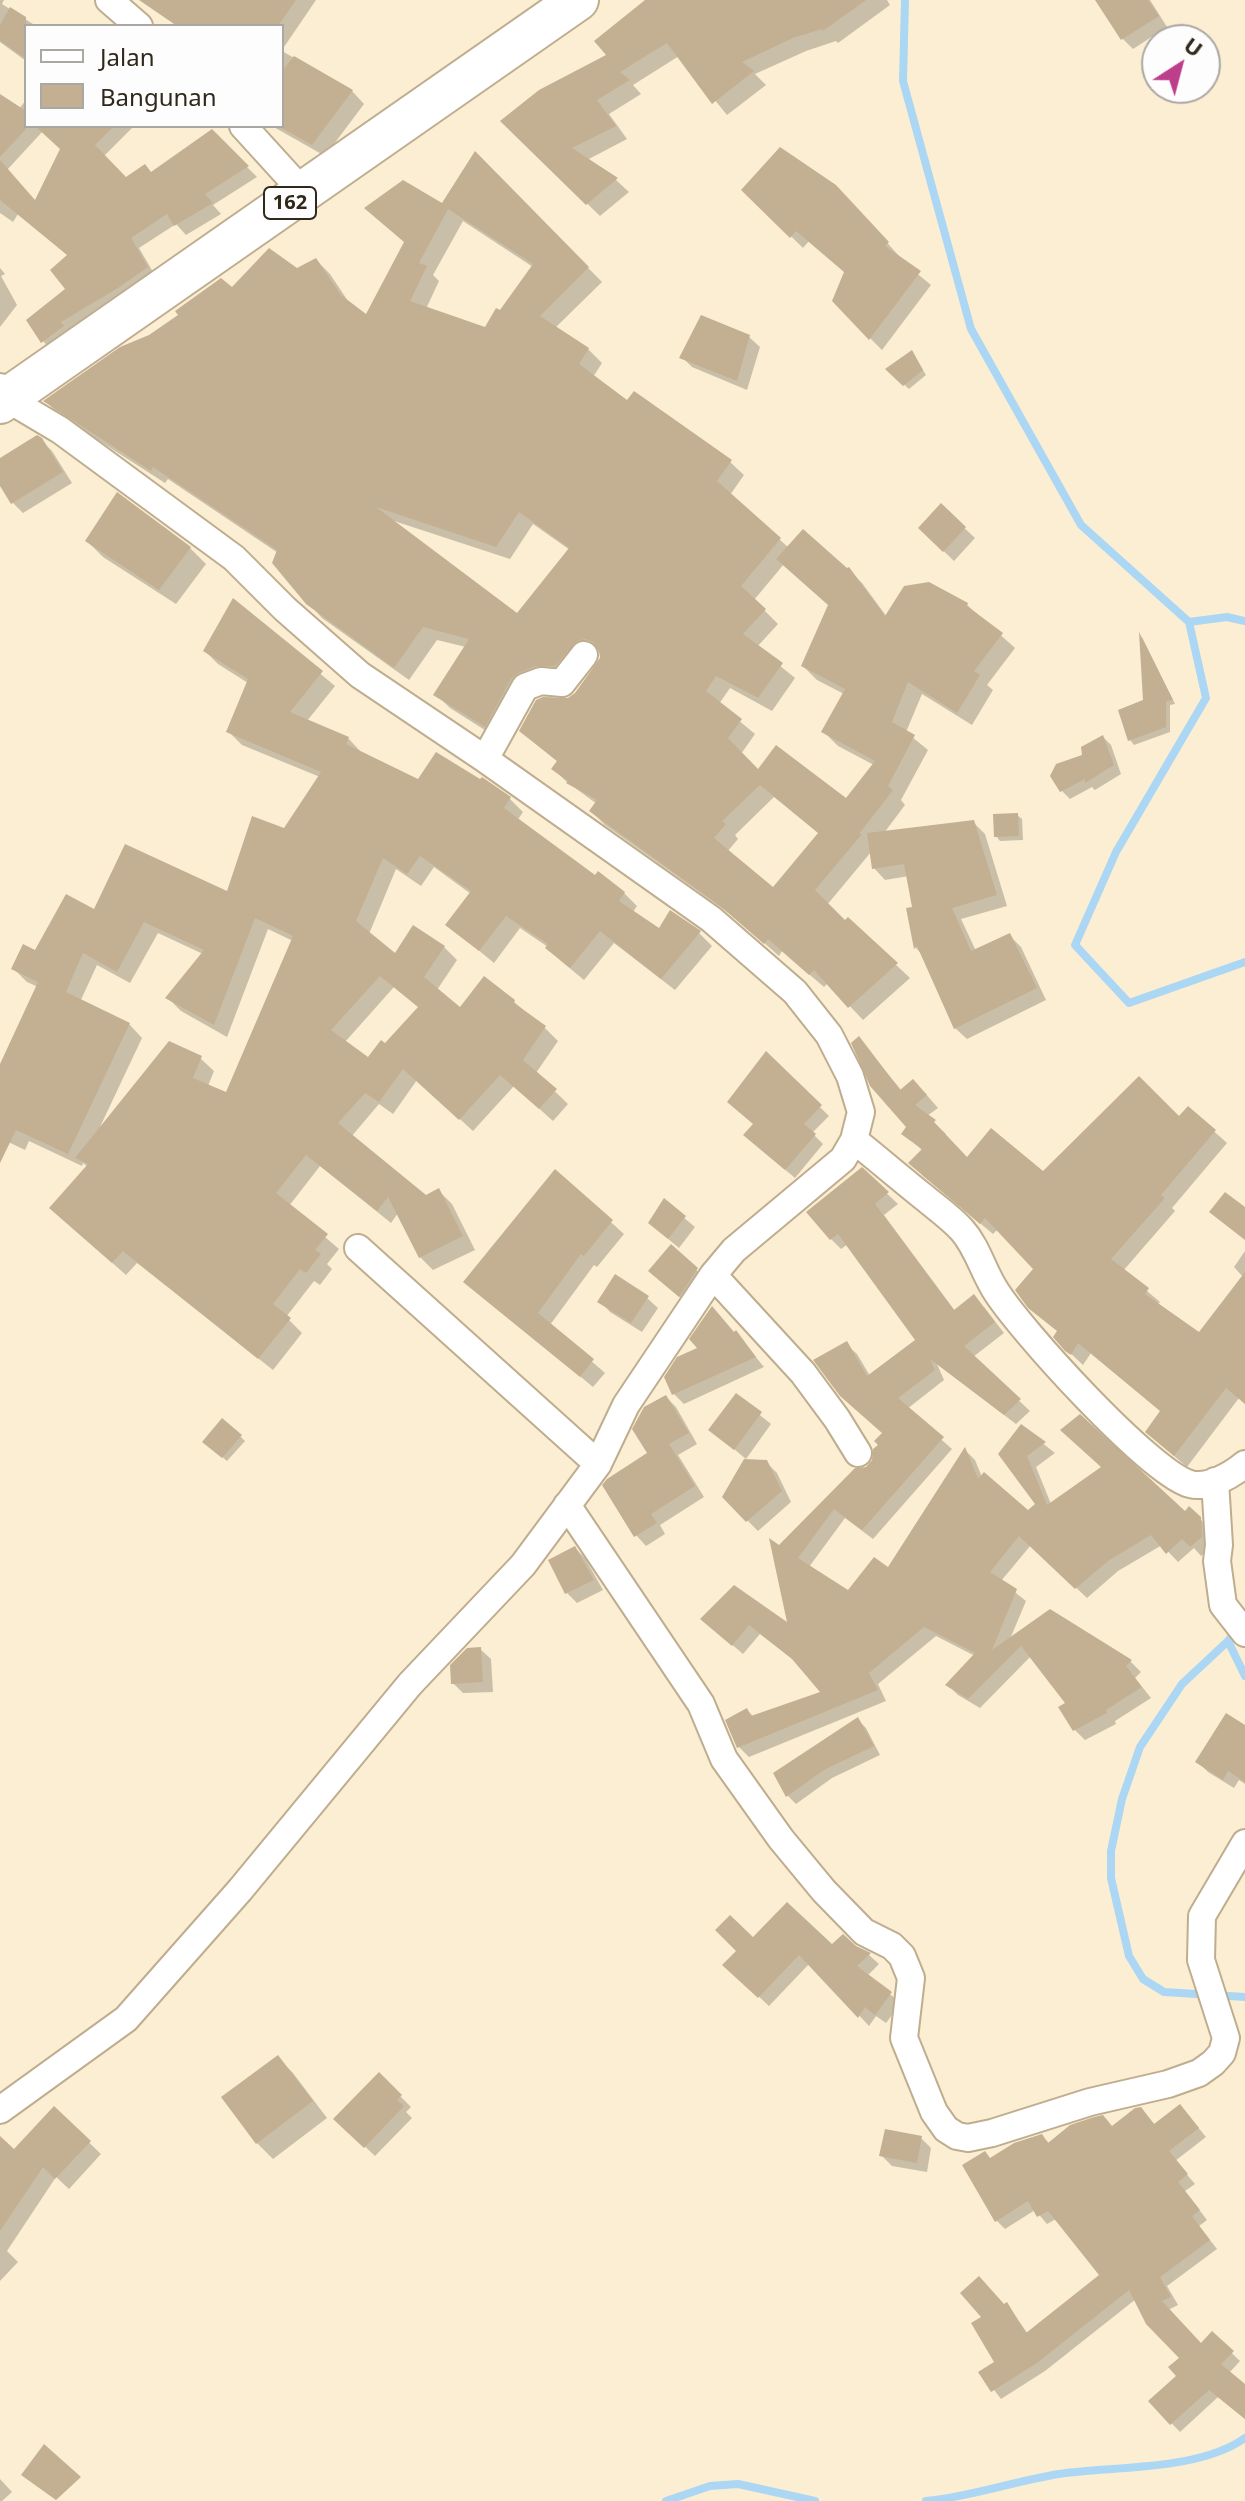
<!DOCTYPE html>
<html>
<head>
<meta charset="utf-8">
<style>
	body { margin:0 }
	#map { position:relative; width:1245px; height:2501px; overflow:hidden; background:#fceed3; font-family:"Noto Sans",sans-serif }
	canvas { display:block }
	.legend { position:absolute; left:24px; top:24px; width:260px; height:104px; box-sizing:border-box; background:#fdfdfd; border:2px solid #aba8a3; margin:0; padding:10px 14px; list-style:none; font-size:24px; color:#2f281b }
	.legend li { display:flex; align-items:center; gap:16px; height:40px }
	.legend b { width:40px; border:2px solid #aba8a3 }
	.north { position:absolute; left:1141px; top:24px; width:80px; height:80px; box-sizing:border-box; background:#fdfdfd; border:2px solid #aba8a3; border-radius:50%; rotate:36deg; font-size:22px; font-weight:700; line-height:32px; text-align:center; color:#2f281b }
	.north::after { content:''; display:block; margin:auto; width:28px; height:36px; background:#bd3e8a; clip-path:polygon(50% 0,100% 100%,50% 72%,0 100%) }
</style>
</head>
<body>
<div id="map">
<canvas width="1245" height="2501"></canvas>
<ul class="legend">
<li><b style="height:10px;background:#fff"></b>Jalan</li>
<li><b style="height:22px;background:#c3af91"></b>Bangunan</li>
</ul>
<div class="north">U</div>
</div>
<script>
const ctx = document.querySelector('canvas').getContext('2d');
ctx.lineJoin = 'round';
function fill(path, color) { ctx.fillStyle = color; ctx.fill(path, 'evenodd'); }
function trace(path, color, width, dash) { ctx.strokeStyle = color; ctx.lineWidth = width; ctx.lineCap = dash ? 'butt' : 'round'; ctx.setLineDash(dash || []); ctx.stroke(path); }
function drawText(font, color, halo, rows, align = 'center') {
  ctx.font = font + ' "Noto Sans",sans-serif'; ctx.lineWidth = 8; ctx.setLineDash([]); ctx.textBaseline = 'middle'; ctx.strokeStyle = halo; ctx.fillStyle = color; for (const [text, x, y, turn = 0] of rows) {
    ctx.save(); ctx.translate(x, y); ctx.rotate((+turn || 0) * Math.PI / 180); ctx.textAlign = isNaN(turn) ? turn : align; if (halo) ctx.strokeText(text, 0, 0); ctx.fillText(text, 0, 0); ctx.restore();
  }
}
const shadow = new Path2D(`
	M0,0H4L2,4L36,26H26V61L0,42Z
	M185,0H316L282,50V26H198Z
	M647,0H887L890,5L838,43L836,41L806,51L755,74L766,85L727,115L679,56L633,85L641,94L609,114L627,139L587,160L616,180L629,192L600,216L503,122L609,56Z
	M1097,0H1150L1167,27L1133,49L1122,38Z
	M282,51L352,91L364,104L325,156L272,126H282Z
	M0,97L19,109L26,100V126H134L104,156L126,179L152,174L212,132L257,177L213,205L221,214L186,235L176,224L139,248L156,277L52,351L43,341L68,290L69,256L18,214L13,222L0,213ZM43,131L62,149L36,202L7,170Z
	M476,154L602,282L555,328L588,349L602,363L593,377L627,403L730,462L744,475L730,495L789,548L848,569L862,583L887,617L967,605L1015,648L987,685L993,690L972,725L922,694L906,732L928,750L901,800L905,805L884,833L974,823L985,834L1007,906L961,919L976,951L1010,936L1021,947L1046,1000L967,1039L955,1028L924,957L916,948L908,910L914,909L909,876L885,880L874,868L871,852L827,905L846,923L848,920L910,978L863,1020L828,983L824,987L782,951L779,956L737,919L605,825L591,811L597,804L567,782L553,769L558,762L521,731L576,694L602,659L601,652L591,654L532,686L499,739L450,708L436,694L466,647L437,640L409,680L322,618L308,603L278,553L168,479L165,483L59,415L46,401L232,289L297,271L316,260L330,274L350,304L366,317ZM463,221L533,267L486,330L426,309L439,281L433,275ZM391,520L510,559L533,524L570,550L517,616ZM784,564L830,606L803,666L817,680L844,694L824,732L838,746L874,765L847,801L758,772L741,754L755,734L719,704L730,688L772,711L795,678L757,647L778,624L754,600ZM774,797L820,834L774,890L727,852L738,839L735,835Z
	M744,190L848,199L899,256L897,257L931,285L882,350L870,338L846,273L809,241L803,248Z
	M0,268L5,274L1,276L17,305L0,327Z
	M749,337L760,347L747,390L692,367L682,357Z
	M912,352L926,375L909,389L888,370Z
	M40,439L52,451L72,483L23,513L13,503L0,482V460Z
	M941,506L975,538L954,561L920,528Z
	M87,541L190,548L206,564L176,604L103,557Z
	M233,601L335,686L307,721L348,738L361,752L419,782L510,799L523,812L517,821L595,878L624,893L637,906L633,912L659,931L699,933L712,946L675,990L614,943L584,980L561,961L548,947L520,928L494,963L448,925L471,894L434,867L421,886L396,869L369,934L395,956L444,947L457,960L437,990L460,1010L514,1002L545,1028L558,1041L536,1073L568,1104L553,1121L514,1086L473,1131L417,1080L393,1114L379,1104L351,1137L425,1197L439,1191L452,1204L475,1250L433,1270L420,1257L398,1213L391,1223L320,1166L289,1206L339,1249L327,1264L332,1269L320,1285L314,1281L286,1317L302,1333L273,1370L137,1263L126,1275L65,1221L88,1167L83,1163L82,1166L29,1141L25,1150L0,1138V1068L38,987L27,982L14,969L95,912L228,894L285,830L320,777L242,745L228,731L248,683L218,664L205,651ZM268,929L293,941L227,1094L208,1086L214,1071L200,1058L100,1127L142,1038L129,1024L80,1002L97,965L130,983L158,933L203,954L168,998L181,1011L227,1037ZM394,987L420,1008L385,1046L368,1059L345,1042Z
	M1142,637L1175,704L1170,705V732L1134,745L1130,740L1145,702Z
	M1103,737L1111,745L1121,774L1095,790L1092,787L1070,799L1062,791L1084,756Z
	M1017,815L1022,819L1023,840L1000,841L996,836Z
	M859,1039L902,1091L925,1093L938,1108L927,1116L946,1134L945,1136L967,1160L1043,1174L1179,1119L1188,1108L1227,1143L1172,1208L1175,1211L1123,1271L1160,1302L1157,1305L1199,1334L1243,1277L1234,1267L1245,1251V1404L1239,1398L1187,1467L1159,1443L1162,1412L1091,1353L1083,1365L1067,1350L1035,1269L998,1229L993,1234L922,1175L923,1151L904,1134L909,1127Z
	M766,1054L829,1116L812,1133L823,1144L795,1178L755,1144V1124Z
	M862,1170L898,1204L884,1215L955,1311L984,1307L1004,1333L973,1357L1030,1411L1016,1424L937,1364L944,1380L907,1409L952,1449L873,1539L845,1518L809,1567L848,1593L889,1570L965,1450L975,1460L982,1477L1028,1513L1038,1504L1000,1454L1021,1426L1055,1453L1036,1467L1051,1504L1186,1514L1200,1519L1211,1530L1212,1547L1201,1556L1194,1548L1178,1562L1162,1545L1118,1571L1087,1598L1031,1545L1001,1581L1026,1601L1010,1639L1050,1612L1131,1662L1141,1672L1135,1678L1151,1698L1115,1721L1116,1724L1085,1740L1075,1730L1067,1703L1031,1656L980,1708L958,1695L948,1685L975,1656L936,1636L878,1684L886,1701L749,1757L738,1746L747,1710L754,1717L823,1693L799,1664L760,1634L743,1654L702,1619L790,1627L779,1547L874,1461L884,1434L846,1344L857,1354L870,1376L918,1341L848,1244L841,1249L831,1239Z
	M555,1172L624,1234L597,1267L594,1265L550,1325L605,1373L593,1387L466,1282Z
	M664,1201L695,1227L679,1248L661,1233Z
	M671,1247L707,1280L690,1306L661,1281Z
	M647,1298L658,1308L642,1332L610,1312L600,1301Z
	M736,1333L764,1367L684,1404L674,1394L666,1378Z
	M736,1396L771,1424L746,1459L711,1430Z
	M666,1397L676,1407L697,1444L678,1455L704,1497L660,1525L665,1534L646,1546L636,1535L649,1454Z
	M240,1436L245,1441L227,1461L209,1446Z
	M766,1462L777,1473L791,1502L758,1531L724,1497Z
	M575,1548L585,1558L603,1590L577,1603L567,1593Z
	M480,1649L491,1659L493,1692L463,1693L453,1683Z
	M858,1720L866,1728L880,1755L832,1778L796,1804L788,1796L775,1774Z
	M1245,1727V1784L1239,1780L1234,1788L1208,1772L1198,1762Z
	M753,1939L855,1948L869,1955L879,1964L867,1976L901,2003L886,2023L876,2016L869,2026L810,1963L769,2006L725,1965Z
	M277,2057L293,2073L327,2118L273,2159L257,2143Z
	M379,2075L411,2107L406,2112L412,2118L375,2156L336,2119Z
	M54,2109L101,2154L69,2189L56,2177L7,2251L18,2262L0,2281V2143L14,2152Z
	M1188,2115L1206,2137L1175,2161L1195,2184L1185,2191L1207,2220L1199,2226L1217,2249L1167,2286L1178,2305L1168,2310L1201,2346L1212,2334L1240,2361L1229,2373L1245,2386V2419L1218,2397L1180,2432L1151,2402L1178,2377L1182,2358L1136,2299L1045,2371L1001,2399L981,2373L997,2362L984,2318L1007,2304L1028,2334L1101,2275L1056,2219L1047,2224L1035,2210L1005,2229L997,2221L992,2160L1042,2136L1050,2144L1149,2118L1155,2125Z
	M921,2138L931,2148L927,2172L892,2166L882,2156Z
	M0,2479L12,2492L2,2501H0Z`);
const stream = new Path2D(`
	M905,0L903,81L971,329L1081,525L1189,622L1206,698L1116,852L1075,945L1129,1003L1245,962
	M1189,622L1227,617L1245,621
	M1231,1637L1228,1641L1245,1676
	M1228,1641L1182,1684L1140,1747L1122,1799L1111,1851V1878L1129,1956L1143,1979L1164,1992L1245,1997
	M666,2501L710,2486L738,2484L815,2501
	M926,2501C971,2497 1014,2481 1059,2474C1114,2466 1199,2471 1245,2438`);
const building = new Path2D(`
	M139,0H296L278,26H177Z
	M645,0H866L823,31L822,29L793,38L742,62L754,71L712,104L667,43L620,72L630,80L597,100L616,126L572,148L618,178L586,205L500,121L539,90L606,55L594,41Z
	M1095,0H1148L1159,16L1121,40Z
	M10,7L26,17V59L0,41V25Z
	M294,56L353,90L312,145L282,128V71Z
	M0,94L26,111V129L0,157Z
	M35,126H114L95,145L126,177L145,164L151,172L212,129L249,166L205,194L213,203L174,226L167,214L131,238L148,267L118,288L61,322L64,326L41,343L26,320L65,289L50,270L67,255L0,200V160L35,200L60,149Z
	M780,147L836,185L889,242L885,246L921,271L869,340L832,301L844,272L796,231L790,238L741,190Z
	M475,151L589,267L540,316L589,348L579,364L627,400L634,391L732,460L717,481L781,538L741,586L766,609L743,634L783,663L758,698L716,676L706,691L742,719L728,738L758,769L776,745L846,798L875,761L821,732L845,689L801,666L828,605L776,559L803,529L847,568L849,567L885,616L904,586L929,582L968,603L967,606L1003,633L974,671L980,675L957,713L908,682L892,722L915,735L888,786L893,790L859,834H862L815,890L845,920L848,917L898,963L848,1008L814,970L809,975L768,939L764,944L720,906L589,811L597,800L566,783L568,781L551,769L557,761L519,731L536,700L543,697L568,698L575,693L600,658L599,650L593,642L585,639L577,641L555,666H536L518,673L511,679L485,727L433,695L469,639L423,627L394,668L306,604L272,563L277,550L153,467L151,471L43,401L120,347L149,335L178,315L175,311L221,278L232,287L269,248L297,268L316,258L341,295L366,314L404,242L364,208L403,180L442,203ZM448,209L533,264L500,310L496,308L485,327L410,301L427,266L419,263ZM376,507L496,547L519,512L569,548L517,613ZM760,785L818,833L773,887L714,838L726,824L722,821Z
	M701,315L750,335L737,381L679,358Z
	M912,350L923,370L903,386L885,369Z
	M37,435L42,438L63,472L11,504L0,486V458Z
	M117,492L191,547L159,590L85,541Z
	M941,503L966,527L943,552L918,528Z
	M233,598L323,671L290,712L349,737L346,744L418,779L436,752L480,779L482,777L511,797L504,808L595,875L598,871L625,892L619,901L659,928L670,910L701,931L661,979L600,931L570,968L545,948L548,944L506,916L479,951L445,925L471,891L420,856L407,874L383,858L356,921L395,953L413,925L445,946L424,977L460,1007L484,976L515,1000L514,1003L546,1026L523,1060L557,1089L539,1109L500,1075L459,1120L403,1069L379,1102L365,1093L338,1123L426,1195L439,1188L463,1236L419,1258L388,1197L377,1211L306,1155L276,1193L328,1234L315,1250L321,1254L306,1273L300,1269L273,1304L291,1318L258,1359L123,1251L112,1263L49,1208L88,1164L75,1158L169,1041L202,1056L193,1078L226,1092L293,936L255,918L214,1025L165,998L204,950L144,922L117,972L83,953L66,992L130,1023L68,1154L16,1130L0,1163V1064L38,982L11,969L23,944L35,950L66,894L94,909L125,844L227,891L252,816L284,828L321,772L226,732L248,679L203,651ZM380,976L418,1007L385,1043L381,1040L368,1057L331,1030Z
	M1139,632L1173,700L1166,701V727L1128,741L1118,710L1143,700Z
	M1103,735L1114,765L1085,783V779L1060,792L1050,776L1056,764L1082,755L1081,747Z
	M1018,813L1019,836L994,837L993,814Z
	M974,820L997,895L952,908L971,951L1010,933L1037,988L954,1029L917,946L914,949L906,908L912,907L904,864L872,869L867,833Z
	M859,1036L900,1090L913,1079L927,1095L915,1105L936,1120L934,1122L967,1157L991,1128L1043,1171L1139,1076L1179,1116L1188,1106L1216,1130L1161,1195L1165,1198L1111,1259L1149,1288L1145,1294L1199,1332L1245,1272V1404L1226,1388L1174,1456L1145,1432L1160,1411L1078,1343L1071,1355L1065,1351L1053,1337L1057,1331L1028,1308L1015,1290L1033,1269L985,1218L980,1224L908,1163L922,1149L901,1134L906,1127L870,1086L851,1043Z
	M766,1051L822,1105L804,1124L816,1134L785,1170L743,1135L753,1124L727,1102Z
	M862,1167L889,1192L875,1204L954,1310L974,1294L995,1322L964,1346L1021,1399L1004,1415L930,1359L935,1370L898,1398L944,1437L862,1530L834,1509L798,1558L848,1590L874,1557L888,1567L965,1447L978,1479L984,1472L1028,1510L1035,1504L998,1454L1021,1424L1046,1442L1027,1456L1047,1505L1101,1467L1060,1430L1080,1414L1185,1511L1189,1506L1201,1517L1202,1537L1190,1547L1182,1539L1166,1554L1151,1535L1108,1561L1075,1589L1019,1536L990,1572L1017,1589L992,1650L1050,1609L1132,1660L1126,1666L1142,1687L1106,1710L1107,1713L1073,1731L1058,1707L1065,1703L1021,1646L968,1699L945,1685L975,1653L924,1627L869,1673L878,1690L737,1748L725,1720L747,1708L751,1716L820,1692L792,1659L749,1625L732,1646L700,1619L734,1585L787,1622L769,1538L779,1545L855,1468L866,1467L872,1460L873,1449L878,1445L874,1441L882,1433L840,1396L813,1360L847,1341L867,1376L915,1340L838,1234L830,1240L806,1212Z
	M555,1169L613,1220L584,1256L581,1254L538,1313L594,1359L580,1377L463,1282Z
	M1225,1192L1245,1207V1240L1209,1212Z
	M664,1198L686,1216L668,1239L648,1223Z
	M671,1244L698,1268L679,1297L648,1271Z
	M615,1274L649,1296L631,1323L597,1302Z
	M712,1306L734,1332L736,1330L756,1357L672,1395L664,1377L677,1357L697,1348L689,1339Z
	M736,1393L762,1412L734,1450L708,1430Z
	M666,1395L689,1433L669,1444L695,1486L651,1514L657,1523L634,1537L602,1485L607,1479L647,1453L632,1429L644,1407Z
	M222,1418L242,1435L222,1458L202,1442Z
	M744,1459L767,1460L782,1491L746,1522L722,1497Z
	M575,1546L594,1580L565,1594L548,1560Z
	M481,1647L483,1682L451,1684L450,1665L467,1648Z
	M1226,1713L1245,1725V1782L1228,1771L1223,1780L1195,1762Z
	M858,1717L874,1746L824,1770L786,1797L773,1773Z
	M787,1902L832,1944L843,1934L856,1946L871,1953L857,1966L892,1992L875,2015L865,2007L858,2018L799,1955L758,1998L722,1965L736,1951L715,1930L730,1915L753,1937Z
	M278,2055L313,2101L256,2144L221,2097Z
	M379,2072L402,2095L397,2100L404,2106L364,2148L333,2119Z
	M1180,2104L1199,2128L1169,2151L1188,2174L1178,2182L1200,2210L1192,2216L1210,2240L1160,2277L1171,2297L1162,2301L1201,2343L1212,2331L1234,2351L1221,2364L1245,2384V2419L1209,2390L1170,2425L1148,2401L1176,2376L1168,2367L1179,2358L1146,2324L1129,2290L1037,2363L991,2392L978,2372L994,2362L971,2323L981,2317L960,2293L979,2276L1004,2304L1007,2302L1026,2333L1099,2275L1048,2211L1037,2217L1028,2201L995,2222L962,2165L985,2151L990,2158L1014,2143L1042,2134L1048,2143L1070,2125L1094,2117L1103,2115L1112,2126L1135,2108L1141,2107L1154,2124Z
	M54,2106L91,2141L55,2179L43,2167L0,2231V2136L14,2149Z
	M885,2129L922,2136L917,2163L879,2156Z
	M44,2444L81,2477L56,2500L21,2475Z`);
const street = new Path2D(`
	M109,0L139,26
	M243,126L304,193
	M485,759L525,687L541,681L562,683L584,655
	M854,1140C878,1159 901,1179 925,1198C937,1208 951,1218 962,1230C977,1247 982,1268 994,1288C1017,1327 1150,1473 1190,1484C1208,1489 1232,1475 1245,1464
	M358,1248L598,1464
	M713,1275L803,1373L837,1419L858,1453
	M1215,1481L1219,1545L1217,1561L1223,1605L1245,1633
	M567,1505L701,1704L724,1759L781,1839L824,1891L864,1932L892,1946L902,1956L911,1978L904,2038L934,2112L946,2129L957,2136L968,2138L992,2133L1090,2102L1168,2084L1199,2073L1213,2063L1222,2053L1226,2038L1201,1960L1202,1916L1245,1843
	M0,2110L126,2019L240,1890L410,1684L523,1565L598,1464L626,1405L713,1275L734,1250L843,1159L854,1140L861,1112L850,1076L829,1035L795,992L711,919L482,757L360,675L285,609L234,558L60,430L6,398L0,387`);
const primary = new Path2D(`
	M0,403L578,0`);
const shields = [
	[290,203,52]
];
const shieldNames = [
	["162",290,203]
];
fill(shadow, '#0003');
trace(stream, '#acd7f4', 8);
fill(building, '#c3af91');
trace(street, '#bead8e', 30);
trace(primary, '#bead8e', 44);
trace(street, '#fff', 26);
trace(primary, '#fff', 40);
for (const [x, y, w] of shields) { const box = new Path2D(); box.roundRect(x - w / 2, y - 16, w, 32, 6); ctx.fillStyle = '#fdfdfd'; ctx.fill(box); trace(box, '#2f281b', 2); }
drawText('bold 20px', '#2f281b', null, shieldNames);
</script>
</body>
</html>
